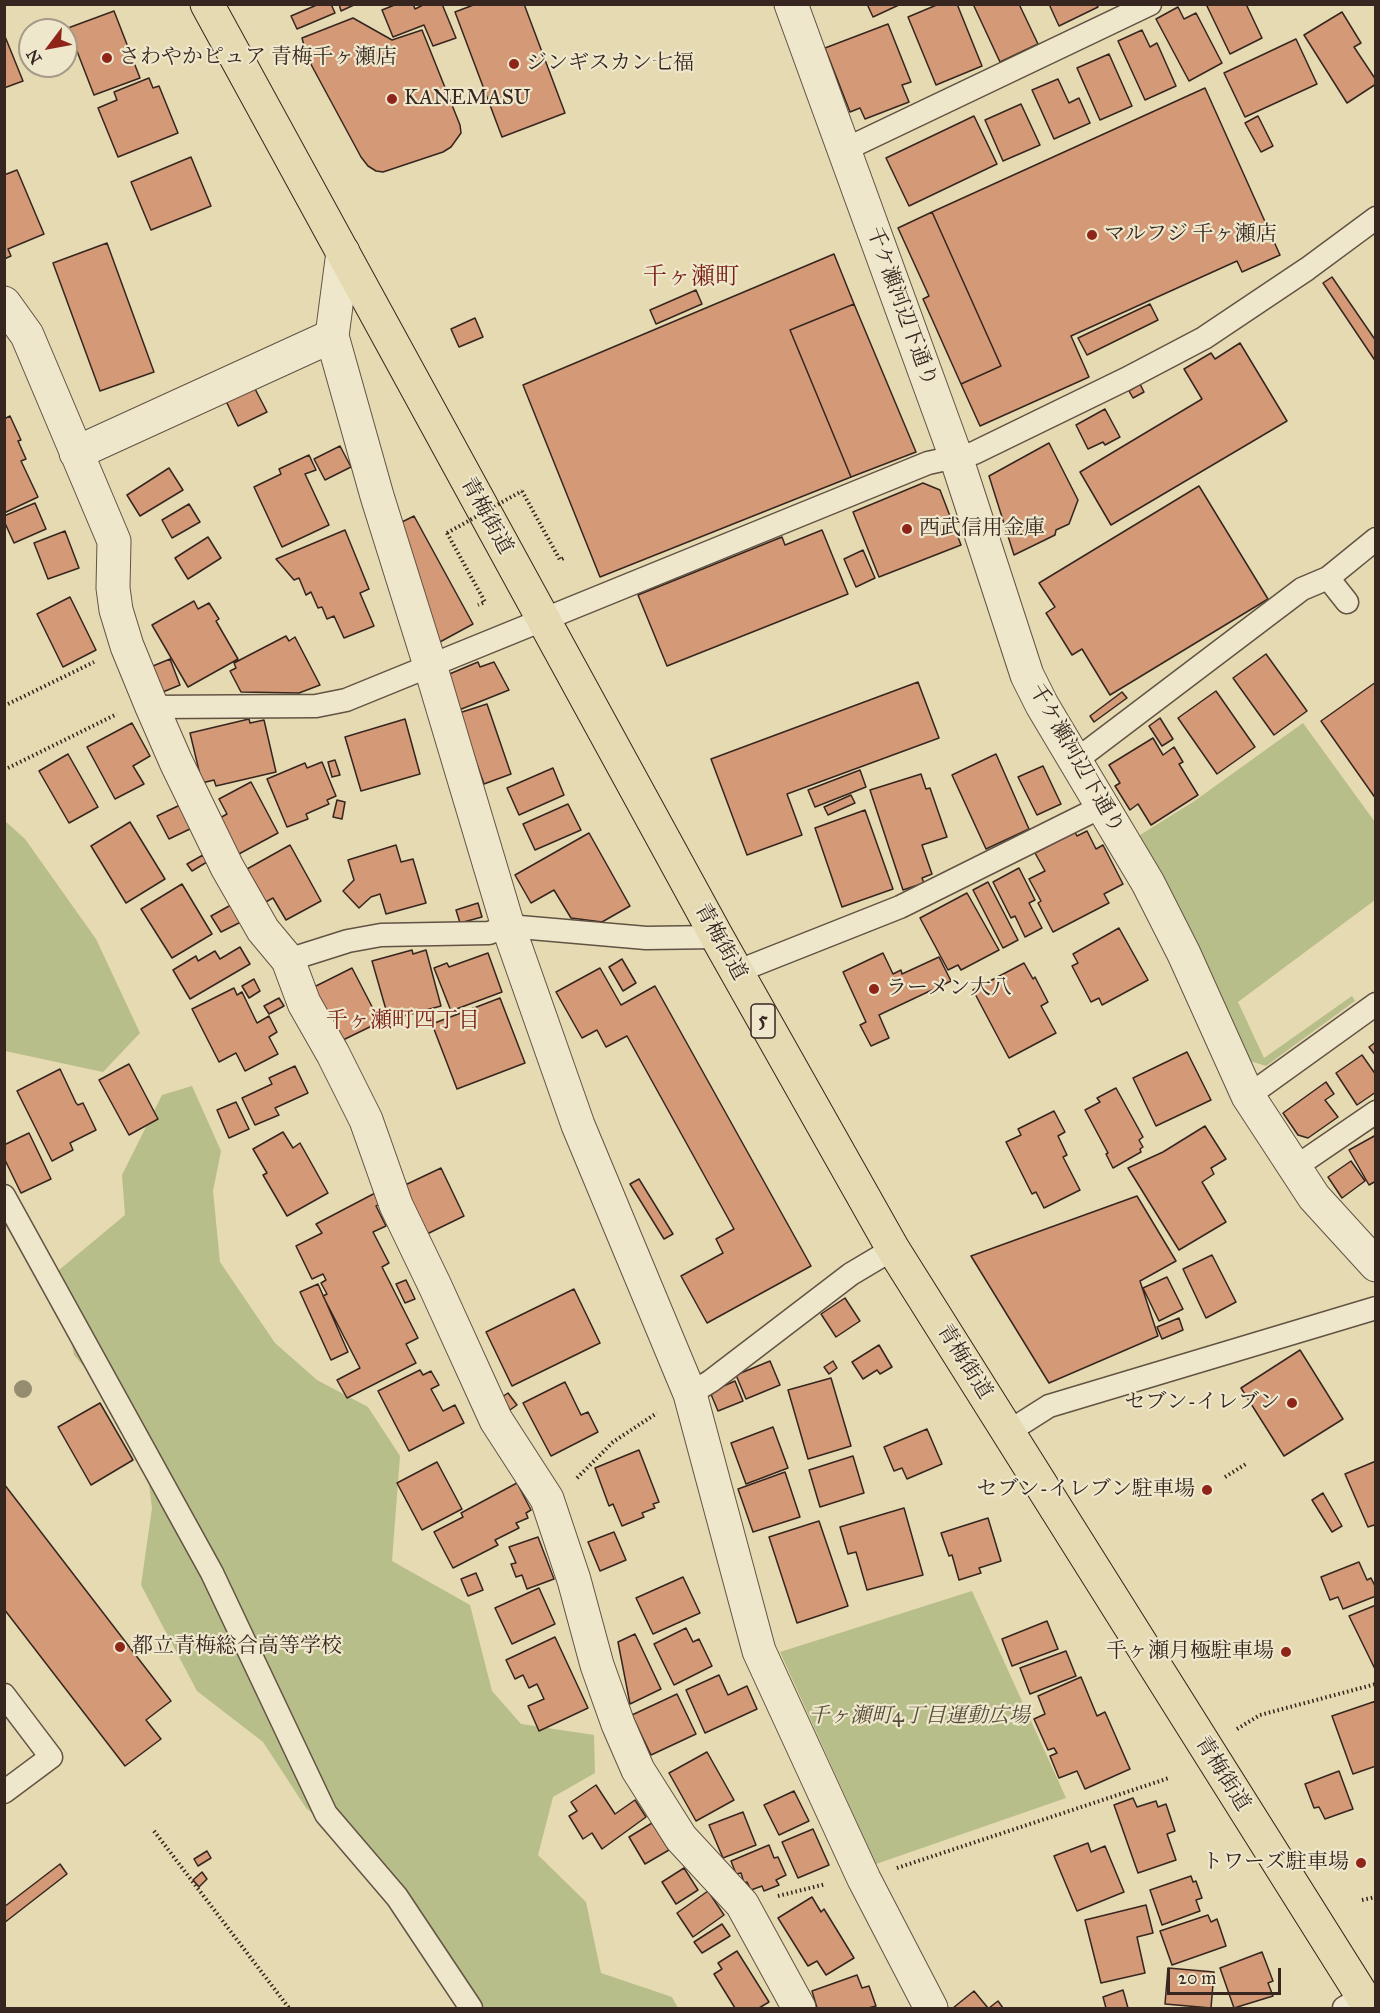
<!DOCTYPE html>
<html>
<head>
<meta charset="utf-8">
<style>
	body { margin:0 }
	#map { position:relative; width:1380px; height:2013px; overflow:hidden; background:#e5dab1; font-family:"IM FELL Great Primer",serif }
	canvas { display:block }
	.frame { position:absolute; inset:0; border:6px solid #36261f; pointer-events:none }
	.north { position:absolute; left:18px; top:18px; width:60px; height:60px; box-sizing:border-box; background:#eee7cc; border:2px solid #a49a87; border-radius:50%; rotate:238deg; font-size:16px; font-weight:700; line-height:24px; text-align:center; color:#36261f }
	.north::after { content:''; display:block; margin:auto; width:21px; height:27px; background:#8f2418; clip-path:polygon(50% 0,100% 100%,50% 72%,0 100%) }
	.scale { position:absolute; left:1167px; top:1968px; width:114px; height:27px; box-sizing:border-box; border:3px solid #36261f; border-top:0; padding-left:8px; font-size:18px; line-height:21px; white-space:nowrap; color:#36261f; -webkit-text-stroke:4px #eee7cc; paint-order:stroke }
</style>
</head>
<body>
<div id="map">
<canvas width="1380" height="2013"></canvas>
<div class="frame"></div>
<div class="north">N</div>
<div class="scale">20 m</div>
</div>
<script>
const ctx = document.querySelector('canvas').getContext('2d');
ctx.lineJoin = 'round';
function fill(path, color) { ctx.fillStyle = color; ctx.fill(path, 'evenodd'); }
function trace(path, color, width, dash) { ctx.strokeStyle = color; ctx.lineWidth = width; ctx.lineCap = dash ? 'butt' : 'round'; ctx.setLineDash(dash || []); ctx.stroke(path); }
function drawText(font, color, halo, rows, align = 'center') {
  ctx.font = font + ' "IM FELL Great Primer","Noto Serif JP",serif'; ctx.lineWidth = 4.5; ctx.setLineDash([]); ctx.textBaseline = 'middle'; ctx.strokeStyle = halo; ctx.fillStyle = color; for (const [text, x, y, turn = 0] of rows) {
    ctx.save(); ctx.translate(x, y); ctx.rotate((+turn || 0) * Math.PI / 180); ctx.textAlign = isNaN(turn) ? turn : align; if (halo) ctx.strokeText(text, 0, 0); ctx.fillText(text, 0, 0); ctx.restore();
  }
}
const green = new Path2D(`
	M1303,723L1375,822V900L1238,1002L1264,1058L1352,996L1355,1001L1266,1066L1250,1061L1185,921L1140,835L1193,802Z
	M5,821L25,839L96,939L140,1033L103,1072L5,1051Z
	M192,1086L221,1151L213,1191L220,1262L275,1343L317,1380L368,1407L400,1456L392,1561L470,1605L492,1691L521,1724L594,1735L595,1773L553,1797L538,1855L586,1902L601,1973L672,1997L678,2008H476L395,1883L306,1808L263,1742L197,1691L141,1585L152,1508L143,1436L74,1355L59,1270L125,1215L122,1175L162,1095Z
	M972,1591L1066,1798L876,1864L780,1652Z`);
const building = new Path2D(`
	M319,4H331L335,13L297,29L291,16Z
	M339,4H356L341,11Z
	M397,4H413L415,9L425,4H442L456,38L433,46L424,25L393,37L382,10Z
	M476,4H524L565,113L502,137L455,12Z
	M867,4H901L873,17Z
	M939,4H957L982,66L936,85L908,17Z
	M973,4H1019L1038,44L1000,62Z
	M1049,4H1096L1098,7L1059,26Z
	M1206,4H1246L1262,38L1230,54Z
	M1178,7L1184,19L1196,13L1222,63L1189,81L1156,19Z
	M114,11L140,78L94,95L68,28Z
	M1342,12L1361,43L1354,47L1376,80V84L1347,103L1304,35Z
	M353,18L392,40L422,30L460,125L461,133L451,147L443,152L383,172L376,171L368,166L361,157L307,57L302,38Z
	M888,24L911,82L902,85L909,102L865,119L860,108L850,112L825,48Z
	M1142,30L1150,47L1157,43L1176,86L1145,100L1118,41Z
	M4,34L23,81L4,88Z
	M1296,39L1317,84L1245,117L1224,73Z
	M1109,54L1132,106L1100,120L1077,68Z
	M149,78L153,88L159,86L178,133L118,157L98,108L117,100L114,92Z
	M1058,79L1069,103L1079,98L1090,123L1054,139L1032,90Z
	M1205,88L1280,255L1242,272L1237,261L1071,336L1089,377L980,426L961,384L1001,366L932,212Z
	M1021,104L1040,145L1003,161L985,120Z
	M974,116L997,164L909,206L886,158Z
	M1258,116L1273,146L1261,152L1245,123Z
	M191,157L211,206L151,230L131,182Z
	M17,170L44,234L8,249L11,256L4,259V175Z
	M932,212L1001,366L961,384L923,299L929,296L898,228Z
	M107,243L154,372L100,391L53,263Z
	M834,254L854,304L790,330L851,477L600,577L523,385Z
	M1332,277L1376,341V362L1323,283Z
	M696,290L702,304L656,324L650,310Z
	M854,304L916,452L851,477L790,330Z
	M1150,304L1158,320L1087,355L1078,338Z
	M475,318L483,337L459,347L451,329Z
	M1240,343L1287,421L1111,525L1080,472L1202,399L1184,369L1211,353L1215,359Z
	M1140,384L1144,392L1133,398L1129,391Z
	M253,385L267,412L238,426L225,399Z
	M1105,409L1120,437L1105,445L1103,442L1088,449L1076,425Z
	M10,416L21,440L18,441L26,459L21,461L38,497L4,513V419Z
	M1049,443L1078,500L1069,524L1056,530L1055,535L1014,555L989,476Z
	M340,446L351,467L325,480L314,459Z
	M309,455L316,470L305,474L329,525L282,547L254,487L281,474L279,469Z
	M169,468L183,490L140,516L127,495Z
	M923,483L940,490L961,545L879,577L853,512Z
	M1199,486L1268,599L1110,695L1082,649L1072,655L1046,613L1055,607L1039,583Z
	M35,503L46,529L14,543L4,521V516Z
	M189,504L200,522L172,538L162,520Z
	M414,516L473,624L438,643L400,523Z
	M345,530L369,589L360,593L374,626L344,638L334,616L327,619L322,607L318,608L311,592L306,595L299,578L294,580L276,559Z
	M822,530L848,594L667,666L638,595L782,537L785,545Z
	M65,531L79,568L48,579L34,543Z
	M208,537L221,558L188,579L175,558Z
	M863,550L875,578L856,587L844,559Z
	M70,597L96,650L63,667L37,614Z
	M194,601L198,609L209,603L219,619L216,621L238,659L188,687L152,625Z
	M286,636L289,641L295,637L320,685L299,693L241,692L230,671L236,668L234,663Z
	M1266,654L1307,711L1274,735L1233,678Z
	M170,659L180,685L158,694L148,668Z
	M478,662L480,667L494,662L509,690L459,710L447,675Z
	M918,682L939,738L787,794L802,835L747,855L711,759Z
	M1376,682V799L1321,721Z
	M1216,691L1255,747L1217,774L1178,718Z
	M1122,692L1127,698L1094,722L1090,716Z
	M487,704L511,774L484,784L459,713Z
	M1160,718L1173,739L1162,746L1149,726Z
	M249,719L250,723L264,720L276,772L216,786L214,780L202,783L190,733Z
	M405,719L420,774L361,791L345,737Z
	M132,723L150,756L133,766L144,784L115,799L87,747Z
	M1153,738L1163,755L1174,747L1183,762L1179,764L1198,795L1151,825L1138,804L1130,810L1115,786L1120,783L1109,765Z
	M68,754L98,807L69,823L39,771Z
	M996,754L1029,829L986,849L952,775Z
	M335,760L340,775L332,777L328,762Z
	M322,762L336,796L327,800L329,804L306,814L308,819L287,827L267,779L305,763L307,768Z
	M1043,766L1061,804L1037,815L1018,777Z
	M553,768L564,795L519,815L507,788Z
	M860,770L866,787L815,807L808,790Z
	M921,774L926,789L930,788L947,837L922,845L932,874L922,878L924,883L903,890L870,790Z
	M251,782L278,833L237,855L218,819L227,814L219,799Z
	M851,795L855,803L828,815L824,807Z
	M337,800L345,802L342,819L333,817Z
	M568,804L581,830L535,850L523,824Z
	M180,805L192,828L169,839L157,816Z
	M865,810L893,889L842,907L815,828Z
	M130,822L165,879L126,903L91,846Z
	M1087,831L1096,849L1103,845L1123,884L1104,894L1109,903L1053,932L1038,903L1041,901L1029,879L1045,871L1035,853L1075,832L1077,836Z
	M589,833L630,906L602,922L571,918L554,890L531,903L515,875Z
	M290,845L321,901L286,920L273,898L262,904L261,893L247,869Z
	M396,845L401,862L413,859L426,903L386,914L380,894L371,897L359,908L343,891L354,880L348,860Z
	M203,855L207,862L192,871L187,864Z
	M1019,868L1035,900L1029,903L1042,928L1025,937L1015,916L1011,918L993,882Z
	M988,882L1018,940L1003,948L973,890Z
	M182,884L212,934L172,958L141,909Z
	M967,893L999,950L961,970L958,965L948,970L920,918Z
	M478,903L482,917L460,923L456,910Z
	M231,905L241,922L221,932L211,916Z
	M1119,928L1148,980L1102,1005L1099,998L1091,1002L1072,966L1078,963L1073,954Z
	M240,947L250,964L190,999L173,970L196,956L198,961L215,951L220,959Z
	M412,950L413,954L426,950L441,1006L389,1020L372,961Z
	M488,953L502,992L451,1011L434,968L447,963L449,967Z
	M883,953L893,974L901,970L902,974L939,957L951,981L879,1015L889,1038L871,1046L860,1025L866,1022L843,972Z
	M622,959L636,983L623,991L609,967Z
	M1024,963L1033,979L1035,977L1048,1002L1041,1006L1056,1033L1009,1058L973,990Z
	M352,968L380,1022L341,1041L314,987Z
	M600,968L621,1005L655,986L811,1266L707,1323L681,1276L723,1253L716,1239L734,1229L627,1036L606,1047L597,1030L582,1038L556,992Z
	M254,979L260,991L249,998L242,986Z
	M234,988L237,995L242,992L257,1023L269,1016L277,1032L269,1037L278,1054L245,1071L236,1053L219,1062L192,1009Z
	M279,998L284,1006L269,1014L264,1006Z
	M500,998L525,1063L457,1089L432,1024Z
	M1376,1042V1056L1369,1047Z
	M1187,1052L1211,1100L1156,1126L1133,1078Z
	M1362,1055L1376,1075V1092L1357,1105L1336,1073Z
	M129,1064L158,1119L129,1135L99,1080Z
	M295,1066L308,1093L275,1108L279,1115L255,1125L242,1098L272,1084L269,1078Z
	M60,1069L76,1103L78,1105L83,1103L96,1130L70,1143L73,1150L52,1161L17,1091Z
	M1326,1082L1334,1094L1325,1100L1338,1117L1308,1138L1298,1135L1283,1113Z
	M1116,1088L1143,1137L1139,1140L1143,1147L1140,1149L1141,1152L1113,1168L1106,1154L1108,1153L1085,1110L1100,1102L1097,1098Z
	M236,1102L249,1129L229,1138L217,1110Z
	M1054,1111L1065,1132L1058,1136L1067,1155L1063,1157L1080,1190L1044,1208L1036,1192L1032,1194L1006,1142L1021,1135L1018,1129Z
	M1205,1126L1226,1159L1211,1168L1214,1174L1202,1182L1226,1222L1179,1250L1128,1168L1163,1152Z
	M283,1132L293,1148L300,1143L328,1193L287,1216L263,1175L267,1173L253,1149Z
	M29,1133L51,1179L21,1193L4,1158V1145Z
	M1376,1135V1181L1369,1185L1349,1150Z
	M1351,1161L1365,1181L1342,1198L1328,1177Z
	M441,1168L464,1216L427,1234L403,1186Z
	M639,1179L673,1234L664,1239L630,1184Z
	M379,1191L385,1202L376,1206L386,1226L373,1232L389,1263L382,1267L418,1338L406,1344L416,1363L347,1398L337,1380L360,1368L323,1296L327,1294L321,1283L326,1280L323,1274L312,1279L296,1246L322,1233L316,1224Z
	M1137,1196L1176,1261L1140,1281L1158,1336L1049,1383L971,1256Z
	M1212,1255L1236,1302L1206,1318L1183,1269Z
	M1167,1277L1183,1309L1159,1321L1143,1288Z
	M406,1280L415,1299L405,1303L396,1284Z
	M318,1284L348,1352L331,1360L300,1292Z
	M574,1289L600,1343L512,1386L486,1332Z
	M845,1298L860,1321L836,1337L821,1314Z
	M1179,1318L1183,1330L1162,1339L1157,1327Z
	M879,1345L892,1367L880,1374L877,1370L863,1379L852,1362Z
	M1300,1350L1343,1419L1284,1456L1241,1388Z
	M770,1361L780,1385L746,1399L736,1375Z
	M833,1361L837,1368L829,1374L824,1367Z
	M420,1370L423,1375L431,1371L439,1385L431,1389L443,1411L455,1405L464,1423L409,1451L378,1391Z
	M831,1378L851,1446L808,1459L788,1390Z
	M735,1381L743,1401L718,1411L710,1392Z
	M565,1382L581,1415L588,1412L598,1432L551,1456L523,1403Z
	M508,1393L517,1405L510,1410L502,1397Z
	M100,1403L133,1460L91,1485L58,1427Z
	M773,1427L788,1468L746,1484L731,1443Z
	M927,1429L942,1464L907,1479L902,1468L894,1471L884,1447Z
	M639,1450L659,1502L653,1504L655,1508L642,1513L644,1517L622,1526L613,1504L609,1506L595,1468Z
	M853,1456L864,1493L820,1507L809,1470Z
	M1376,1461V1529L1374,1525L1368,1527L1345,1474Z
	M437,1462L462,1509L422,1530L397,1483Z
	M785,1472L800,1517L753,1532L738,1489Z
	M517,1483L531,1510L526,1513L528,1518L516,1523L519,1528L495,1540L498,1545L453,1568L434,1532L463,1517L461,1513Z
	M4,1484L171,1701L146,1720L161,1739L125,1766L4,1609Z
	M1323,1493L1342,1526L1332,1532L1312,1500Z
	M904,1508L923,1575L867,1590L856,1552L848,1554L840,1527Z
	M988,1518L1001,1561L979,1568L981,1573L959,1580L952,1555L949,1556L941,1533Z
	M819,1521L848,1606L797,1623L769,1537Z
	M614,1532L626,1560L600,1571L588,1542Z
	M538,1537L554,1579L527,1589L522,1575L516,1577L511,1564L516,1563L509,1547Z
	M1359,1562L1367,1580L1371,1578L1376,1588V1596L1343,1609L1338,1597L1330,1600L1321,1577Z
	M476,1573L483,1590L468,1596L461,1579Z
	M683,1577L700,1613L653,1634L636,1598Z
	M539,1588L555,1624L512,1644L495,1608Z
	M1376,1605V1669H1375L1349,1616Z
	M1047,1621L1058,1649L1012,1666L1002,1639Z
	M686,1628L693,1642L699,1639L712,1666L674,1685L654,1644Z
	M635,1634L661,1689L630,1704L618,1642Z
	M555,1637L588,1708L539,1731L528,1706L544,1699L537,1684L529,1688L523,1675L515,1679L506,1660Z
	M1066,1651L1076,1676L1030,1694L1020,1668Z
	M719,1675L728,1695L747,1686L757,1709L705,1733L686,1690Z
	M1081,1677L1097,1716L1105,1712L1130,1769L1085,1789L1077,1771L1059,1778L1050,1756L1057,1753L1054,1748L1048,1750L1034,1719L1045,1714L1038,1696Z
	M677,1694L696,1734L651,1755L632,1715Z
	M1376,1701V1766L1353,1774L1332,1716Z
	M707,1752L734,1800L696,1821L669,1773Z
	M1339,1771L1353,1809L1325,1819L1319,1807L1314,1808L1305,1784Z
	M596,1785L615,1814L635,1800L646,1817L602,1849L592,1833L583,1839L569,1816L577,1811L571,1802Z
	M794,1791L809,1821L779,1835L764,1805Z
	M1133,1798L1137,1807L1156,1801L1158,1807L1166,1804L1175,1831L1167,1834L1176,1860L1138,1873L1114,1805Z
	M743,1812L756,1845L723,1858L709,1825Z
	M652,1823L669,1850L645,1864L629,1837Z
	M813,1829L829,1865L798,1878L782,1842Z
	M1088,1843L1091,1852L1105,1846L1124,1892L1077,1911L1054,1856Z
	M769,1845L774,1858L778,1857L786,1875L776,1880L779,1885L764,1891L762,1886L751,1890L747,1882L744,1883L741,1873L736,1874L731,1861Z
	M207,1851L211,1858L198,1866L194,1859Z
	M60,1864L67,1874L4,1923V1907Z
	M684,1868L698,1890L676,1904L662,1882Z
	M202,1872L207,1879L199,1887L193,1880Z
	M1191,1876L1193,1882L1196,1881L1202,1898L1196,1900L1200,1911L1162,1925L1150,1890Z
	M708,1891L724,1915L693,1937L677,1913Z
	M812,1897L821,1912L824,1909L854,1958L826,1975L817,1961L808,1966L778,1918Z
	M1146,1905L1153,1933L1137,1937L1145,1973L1101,1983L1085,1920Z
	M1208,1915L1211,1922L1217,1919L1226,1946L1172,1965L1160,1931Z
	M722,1924L730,1936L702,1953L694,1942Z
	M737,1951L769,2002L759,2008H735L714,1974L722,1969L718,1963Z
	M1262,1952L1273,1981L1268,1983L1273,1996L1234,2008L1220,1968Z
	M1168,1968L1214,1972L1211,2008L1165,2004Z
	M857,1975L862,1988L869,1986L876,2006L868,2008H817L812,1991Z
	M1123,1990L1128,2008H1106L1103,1997Z
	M974,1991L988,2008H953Z
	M998,2001L1003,2008H989Z`);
const path = new Path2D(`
	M522,491L560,560L566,557
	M447,533L485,602L478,605
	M4,706L94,662
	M4,770L117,714
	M1225,1477L1246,1464
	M577,1478L613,1442L657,1413
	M1237,1729L1260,1715L1376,1684
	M154,1831L289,2008
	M897,1868L1169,1778
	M778,1896L826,1884
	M1362,1900L1376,1897`);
const service = new Path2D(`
	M844,150L1150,4
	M1328,578L1347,602
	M152,707L316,706L346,700L928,463L974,453L1126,379L1204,338L1307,269L1376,218
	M1075,761L1302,589L1328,578L1376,539
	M288,960L348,941L381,935L489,933L508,926L646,938L717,937
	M736,972L900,907L1103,806
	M1248,1096L1376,1004
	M1294,1168L1376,1112
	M4,1196L212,1573L326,1814L397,1897L471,2008
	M690,1394L711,1381L851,1274L893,1249
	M1008,1432L1049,1406L1376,1308
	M4,1695L51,1757L4,1792
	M1344,2008L1362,1997`);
const minor = new Path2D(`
	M791,4L956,457L1027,675L1042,705L1148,883L1184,954L1248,1096L1314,1197L1376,1265
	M343,252L332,336L377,496L430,665L508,926L578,1125L690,1394L759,1651L864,1879L931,2008
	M4,303L27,335L114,541L113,588L116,610L127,646L152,707L176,762L227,867L263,930L288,960L304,1003L333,1054L366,1120L396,1205L435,1286L496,1420L547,1499L574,1580L597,1665L618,1724L638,1770L681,1838L742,1904L799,2008
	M76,453L332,336`);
const primary = new Path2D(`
	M207,4L717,937L893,1249L1370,2008`);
const pathBridge = new Path2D(`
	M447,533L522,491`);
const trees = [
	[23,1389]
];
const markers = [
	[107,58,6,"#8f2418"],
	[514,64,6,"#8f2418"],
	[392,99,6,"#8f2418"],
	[1092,235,6,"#8f2418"],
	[907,529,6,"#8f2418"],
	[874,989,6,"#8f2418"],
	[1292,1403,6,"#8f2418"],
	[1207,1490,6,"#8f2418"],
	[120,1647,6,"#8f2418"],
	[1286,1652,6,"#8f2418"],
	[1361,1863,6,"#8f2418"]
];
const shields = [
	[763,1021,24]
];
const shieldNames = [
	["5",763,1021]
];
const poiNames = [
	["さわやかピュア 青梅千ヶ瀬店",119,58],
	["ジンギスカン七福",526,64],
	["KANEMASU",404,99],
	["マルフジ 千ヶ瀬店",1104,235],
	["西武信用金庫",919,529],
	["ラーメン大八",886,989],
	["セブン-イレブン",1280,1403,"right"],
	["セブン-イレブン駐車場",1195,1490,"right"],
	["都立青梅総合高等学校",132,1647],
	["千ヶ瀬月極駐車場",1274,1652,"right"],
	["トワーズ駐車場",1349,1863,"right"]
];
const streetNames = [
	["千ケ瀬河辺下通り",901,307,70],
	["青梅街道",486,516,61],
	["千ケ瀬河辺下通り",1076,759,60],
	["青梅街道",720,942,61],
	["青梅街道",964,1362,58],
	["青梅街道",1222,1774,58]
];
const parkNames = [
	["千ヶ瀬町4丁目運動広場",919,1717]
];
const neighbourhoodNames = [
	["千ヶ瀬町四丁目",403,1022]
];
const quarterNames = [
	["千ヶ瀬町",691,278]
];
fill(green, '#b8be89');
fill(building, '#d49977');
trace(building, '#36261f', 1.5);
trace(service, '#625344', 25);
trace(minor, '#625344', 35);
trace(primary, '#36261f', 35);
trace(path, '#36261f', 4, [1.5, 3]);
trace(service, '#eee7cc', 22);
trace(minor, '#eee7cc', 33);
trace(primary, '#e5dab1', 33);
trace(pathBridge, '#36261f', 4, [1.5, 3]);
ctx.fillStyle = '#968c70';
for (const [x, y] of trees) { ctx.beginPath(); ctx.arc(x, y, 9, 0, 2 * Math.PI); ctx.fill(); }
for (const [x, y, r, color] of markers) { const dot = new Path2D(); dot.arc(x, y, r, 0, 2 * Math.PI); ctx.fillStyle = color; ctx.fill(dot); trace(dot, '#eee7cc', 2); }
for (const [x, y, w] of shields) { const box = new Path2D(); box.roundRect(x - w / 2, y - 17, w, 34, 4.5); ctx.fillStyle = '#eee7cc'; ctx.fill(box); trace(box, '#36261f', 1.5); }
drawText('bold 20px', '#36261f', null, shieldNames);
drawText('21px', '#36261f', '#eee7cc', poiNames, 'left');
drawText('21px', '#36261f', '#eee7cc', streetNames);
drawText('italic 21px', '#564c3a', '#eee7cc', parkNames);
drawText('22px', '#7a1f14', '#eee7cc', neighbourhoodNames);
drawText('24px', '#7a1f14', '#eee7cc', quarterNames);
</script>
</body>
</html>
